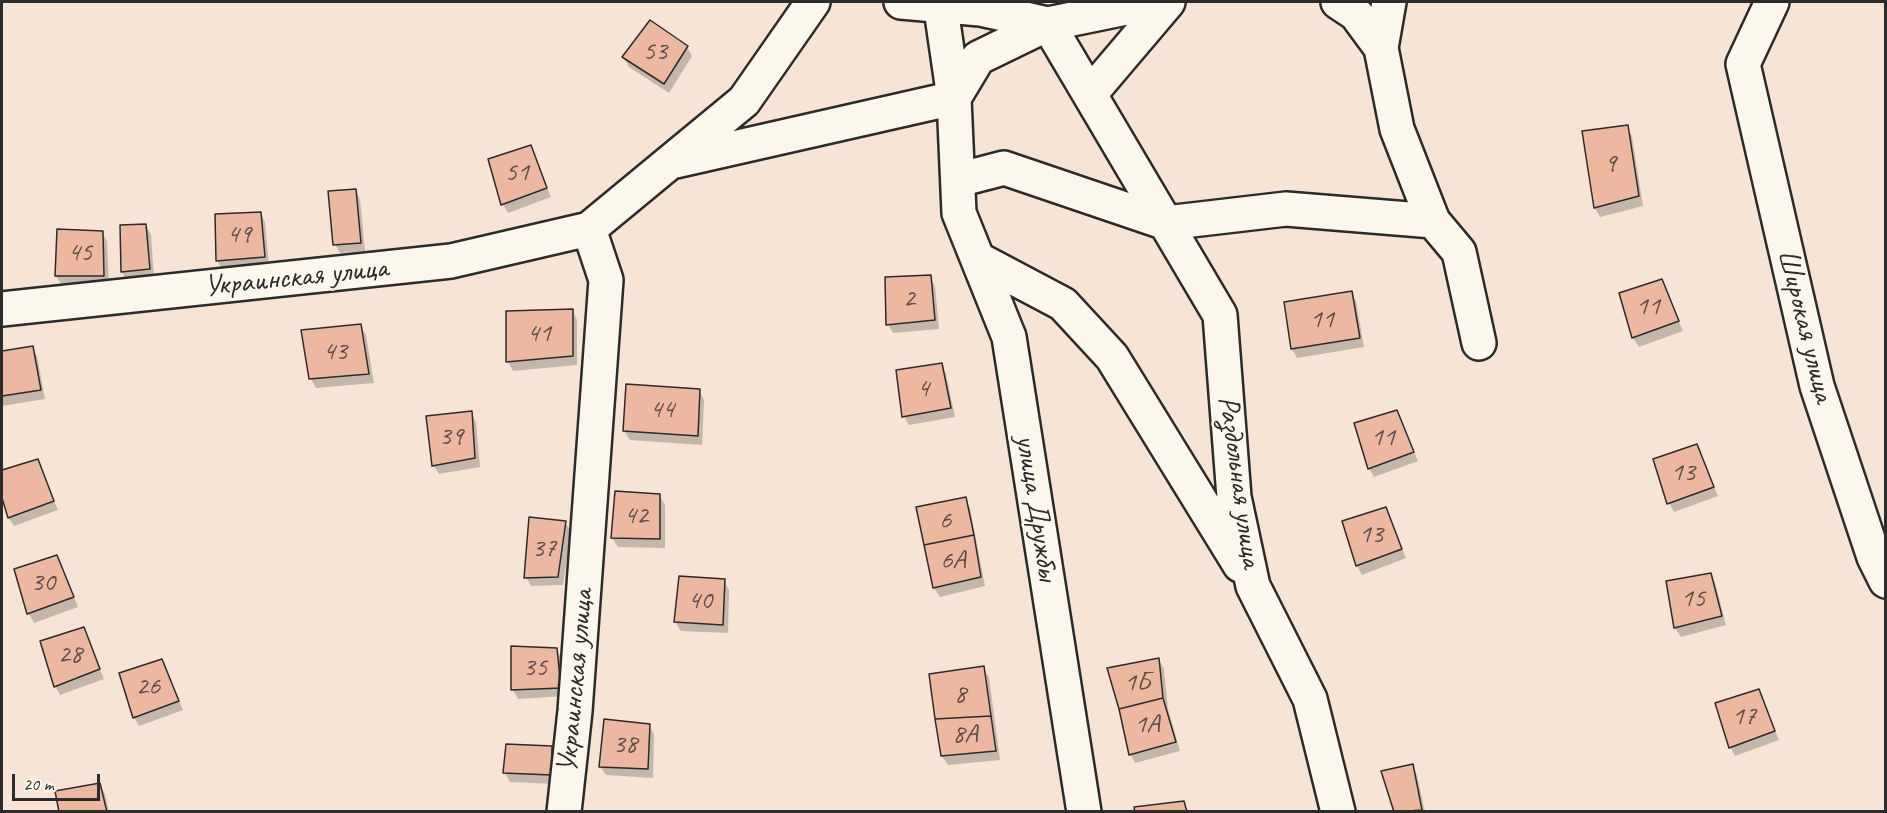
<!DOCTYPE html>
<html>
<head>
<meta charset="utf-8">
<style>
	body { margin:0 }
	#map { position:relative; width:1887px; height:813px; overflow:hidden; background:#f7e4d5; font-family:Caveat,sans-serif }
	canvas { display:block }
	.frame { position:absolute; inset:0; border:3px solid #2b2b2b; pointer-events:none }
	.scale { position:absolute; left:12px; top:774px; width:88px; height:27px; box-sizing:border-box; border:3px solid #2b2b2b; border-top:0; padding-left:8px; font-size:18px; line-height:21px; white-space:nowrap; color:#2b2b2b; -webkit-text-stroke:4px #fbf7ec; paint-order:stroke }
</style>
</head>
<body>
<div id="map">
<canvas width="1887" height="813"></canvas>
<div class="frame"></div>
<div class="scale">20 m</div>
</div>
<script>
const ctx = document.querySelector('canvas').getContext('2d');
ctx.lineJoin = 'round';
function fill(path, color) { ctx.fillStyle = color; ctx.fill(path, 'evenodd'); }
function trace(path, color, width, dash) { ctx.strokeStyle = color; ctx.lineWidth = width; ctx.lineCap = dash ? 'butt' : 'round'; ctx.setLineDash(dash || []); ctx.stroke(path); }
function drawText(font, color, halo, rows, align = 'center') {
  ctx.font = font + ' Caveat,sans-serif'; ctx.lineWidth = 5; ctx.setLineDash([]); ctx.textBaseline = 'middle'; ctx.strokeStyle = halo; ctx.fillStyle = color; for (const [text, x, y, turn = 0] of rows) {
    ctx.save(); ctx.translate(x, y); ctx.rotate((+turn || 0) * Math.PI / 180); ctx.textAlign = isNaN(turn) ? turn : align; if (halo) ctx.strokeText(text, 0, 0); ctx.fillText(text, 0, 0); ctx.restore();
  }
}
const shadow = new Path2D(`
	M687,47L692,56L669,93L629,67L624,58Z
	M1627,127L1632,136L1643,206L1600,217L1595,208L1584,132Z
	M530,147L551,197L508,213L503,204Z
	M355,190L360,199L365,251L340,253L335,244Z
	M260,213L265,222L269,266L222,269L217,260Z
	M146,225L151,235L154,278L127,281L122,272Z
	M58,231L102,232L107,241L109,285H62L56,276Z
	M930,277L935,286L939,329L893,333L888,324Z
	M1662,281L1683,331L1639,347L1633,338L1620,294Z
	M1351,292L1356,301L1364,347L1297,358L1292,349Z
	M572,310L577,320V365L513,371L508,362V313Z
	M361,326L366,335L374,383L316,388L311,379Z
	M32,347L37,356L45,399L2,406V353Z
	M941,365L946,374L955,417L909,425L904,416Z
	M699,390L704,400L702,445L630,440L624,431Z
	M1397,411L1418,461L1374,477L1369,468Z
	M471,413L476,422L480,467L439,474L433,465Z
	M1697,446L1718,496L1674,512L1669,503Z
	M37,460L58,510L14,526L9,518L2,493V472Z
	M659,495L665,505V548L618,547L612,538Z
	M965,499L970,508L985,586L940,597L934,588L918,508Z
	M1385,509L1406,558L1362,575L1357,566L1344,522Z
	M565,522L571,531L563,585L531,586L526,577Z
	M57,557L78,607L34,623L29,614L16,570Z
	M1710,574L1715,583L1726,625L1681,637L1675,628Z
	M724,581L729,590L728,633L681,631L675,622Z
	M83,629L104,679L60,695L55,686Z
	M556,650L562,659L565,696L518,699L513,690Z
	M162,660L183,710L139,726L134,717Z
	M1159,660L1164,669L1168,709L1180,751L1135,763L1130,754Z
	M983,668L989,677L1000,760L948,765L942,756Z
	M1758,690L1779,740L1735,756L1730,747Z
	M649,725L654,734L653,778L606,775L600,766Z
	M552,748L557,757L556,784L510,782L505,773Z
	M1412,766L1417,775L1425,812H1395Z
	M100,785L105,794L109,812H60Z`);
const building = new Path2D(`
	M650,20L688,46L664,84L622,57Z
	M1628,125L1639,196L1594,208L1582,131Z
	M531,145L547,188L501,205L488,159Z
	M356,189L361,243L333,245L328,191Z
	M261,212L265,257L216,261L215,214Z
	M146,224L150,269L121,272L120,225Z
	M57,229L103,231L104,276H55Z
	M931,275L935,320L886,325L885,277Z
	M1662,279L1679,321L1632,338L1619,293Z
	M1352,291L1360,338L1291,349L1284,302Z
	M573,309V356L506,362V311Z
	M361,324L369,374L309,379L301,330Z
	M33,346L41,390L2,396V351Z
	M942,363L951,408L902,417L896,370Z
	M626,384L700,389L698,436L623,431Z
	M1397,410L1414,452L1368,469L1354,423Z
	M472,411L475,458L432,466L426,416Z
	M1697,444L1714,487L1667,504L1653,459Z
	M38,459L54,501L8,518L2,498V470Z
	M615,491L660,494V539L611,538Z
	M966,497L974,535L924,545L916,507Z
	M1386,507L1402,549L1356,566L1342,521Z
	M529,517L566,521L558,577L524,578Z
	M974,535L981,577L933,588L924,545Z
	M57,555L74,597L27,614L14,569Z
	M1711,573L1722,616L1674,628L1666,581Z
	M679,576L725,579L723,625L674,622Z
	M84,627L100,669L54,687L40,641Z
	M511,646L557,648L561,688L511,690Z
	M1159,658L1163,698L1119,709L1107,668Z
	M162,659L179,701L133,718L119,673Z
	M984,666L991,716L935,719L929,674Z
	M1759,689L1775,731L1729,748L1715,703Z
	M1163,698L1176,742L1129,755L1119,709Z
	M991,716L996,751L941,756L935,719Z
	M604,719L650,724L648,769L599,767Z
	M506,744L552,746V775L503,773Z
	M1413,764L1422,810L1394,812L1381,771Z
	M100,783L107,812H59L55,791Z
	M1184,801L1187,812H1135L1134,807Z`);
const minor = new Path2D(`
	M901,2L980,9L1048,24L1220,315L1234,497L1253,586L1310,699L1338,812
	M940,2L954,98L959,213L1009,337L1084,812
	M1338,2L1356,14L1381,48
	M1389,2L1381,48L1397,129L1433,221L1459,252L1479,343
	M1772,2L1743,64L1817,386L1874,557L1886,581
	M1090,94L1168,2
	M676,161L954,98L978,58L1048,24L1155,2
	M958,180L1004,168L1166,223L1286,209L1433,221
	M978,259L1063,304L1112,357L1240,565
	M2,309L451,261L589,229L744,101L813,2
	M564,812L575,711L606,280L589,229`);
const numberNames = [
	["53",655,52],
	["9",1610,164],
	["51",517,173],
	["49",239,235],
	["45",80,253],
	["2",909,299],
	["11",1648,307],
	["11",1322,320],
	["41",539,334],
	["43",335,352],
	["4",923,389],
	["44",662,410],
	["39",451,437],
	["11",1383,438],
	["13",1683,473],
	["42",636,516],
	["6",945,521],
	["13",1371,535],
	["37",544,549],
	["6А",953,561],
	["30",43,583],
	["15",1693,599],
	["40",700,601],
	["28",70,655],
	["35",535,668],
	["1Б",1137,683],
	["26",148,687],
	["8",960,695],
	["17",1744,717],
	["1А",1147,725],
	["8А",965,735],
	["38",625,745]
];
const streetNames = [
	["Украинская улица",296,278,-6],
	["Широкая улица",1805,326,76],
	["Раздольная улица",1239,482,82],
	["улица Дружбы",1036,508,81],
	["Украинская улица",576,681,-85]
];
fill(shadow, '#0003');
fill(building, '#edb8a0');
trace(building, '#2b2b2b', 1.5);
trace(minor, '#2b2b2b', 38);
trace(minor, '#fbf7ec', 33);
drawText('27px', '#5c4e48', null, numberNames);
drawText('30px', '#2b2b2b', '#fbf7ec', streetNames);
</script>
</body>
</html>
